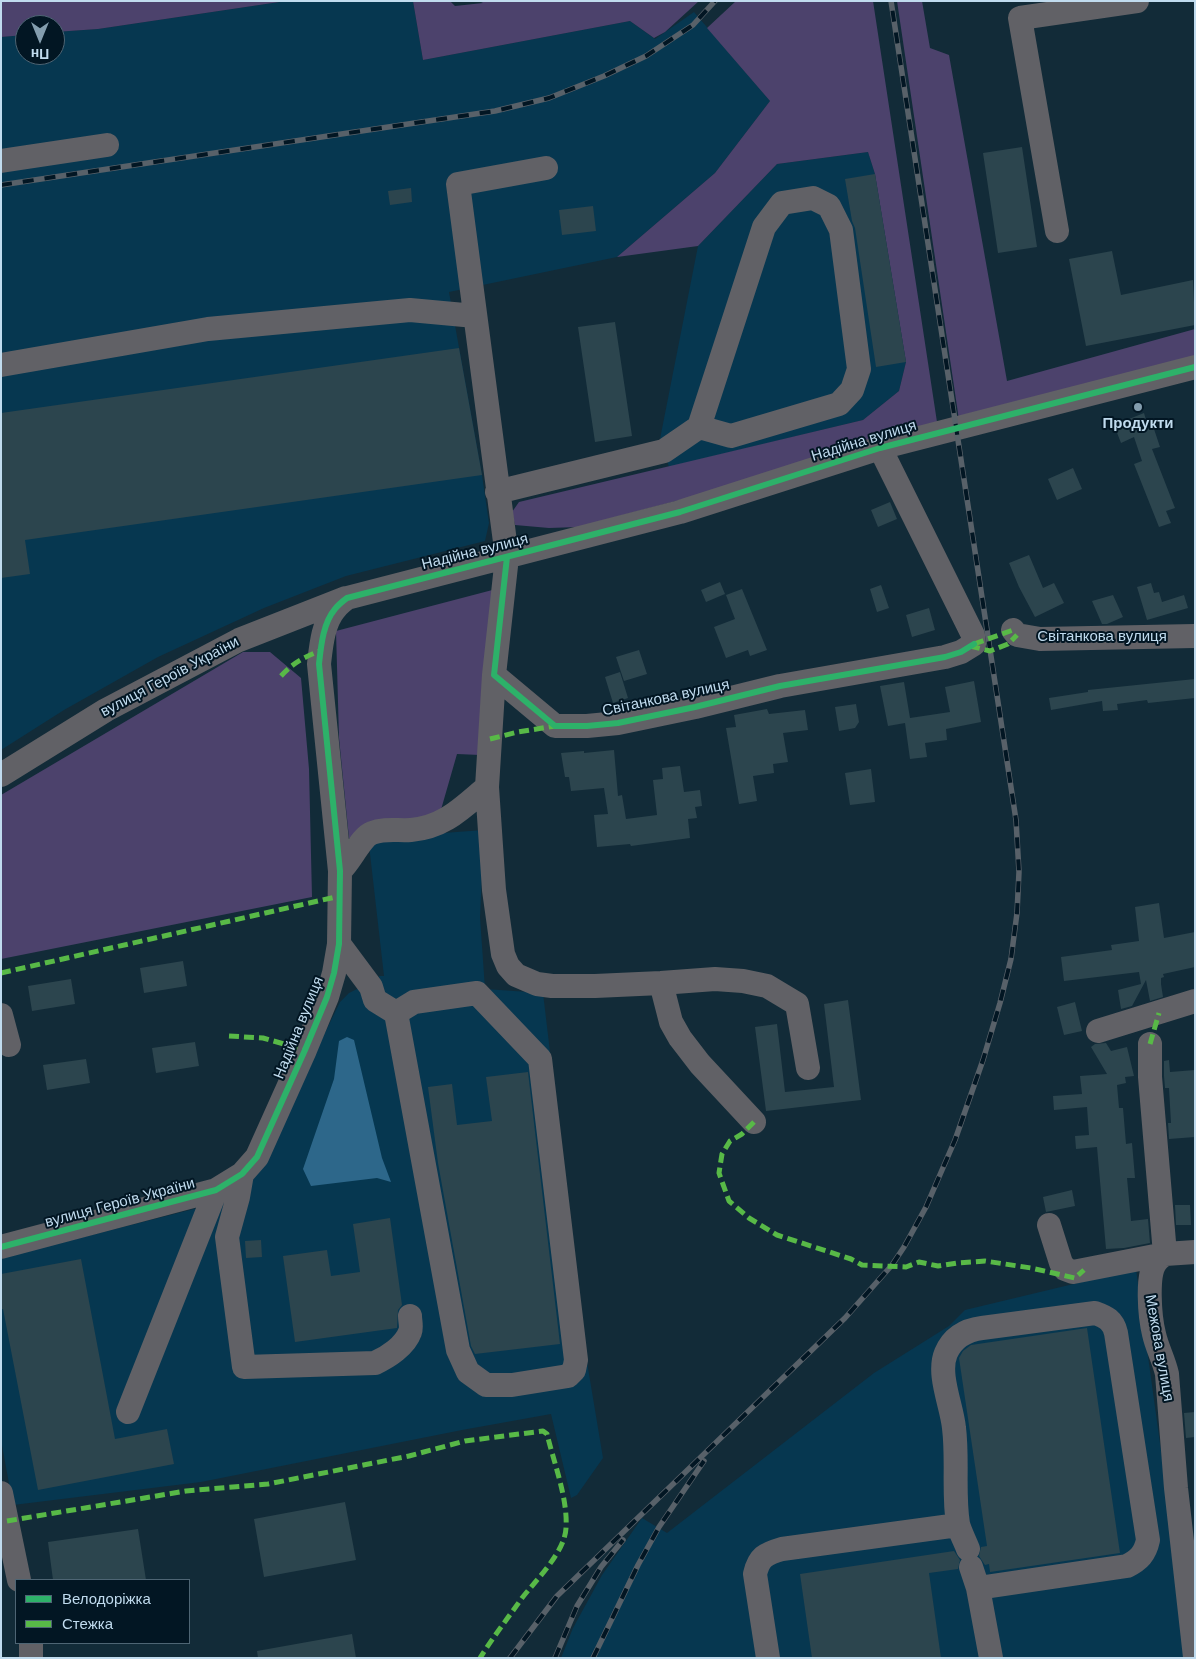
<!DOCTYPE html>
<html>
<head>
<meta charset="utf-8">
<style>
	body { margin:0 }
	#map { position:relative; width:1196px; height:1659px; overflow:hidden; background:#122b38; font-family:Helvetica,sans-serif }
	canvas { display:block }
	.frame { position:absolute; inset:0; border:2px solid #c0dbee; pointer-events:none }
	.legend { position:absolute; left:15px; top:1579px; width:175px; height:65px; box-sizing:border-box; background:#021623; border:1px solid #4e6574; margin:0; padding:6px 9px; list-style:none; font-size:15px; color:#c0dbee }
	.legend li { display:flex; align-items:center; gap:10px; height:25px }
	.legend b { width:25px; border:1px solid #4e6574 }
	.north { position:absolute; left:15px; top:15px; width:50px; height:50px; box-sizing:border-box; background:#021623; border:1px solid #4e6574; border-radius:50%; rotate:180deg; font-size:14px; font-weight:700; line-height:20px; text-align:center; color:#c0dbee }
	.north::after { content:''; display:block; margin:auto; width:18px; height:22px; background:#839dae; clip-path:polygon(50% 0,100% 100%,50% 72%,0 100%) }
</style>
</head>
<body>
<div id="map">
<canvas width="1196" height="1659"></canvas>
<div class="frame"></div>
<ul class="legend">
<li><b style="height:6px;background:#2db169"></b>Велодоріжка</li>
<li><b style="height:6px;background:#58b947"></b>Стежка</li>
</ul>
<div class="north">Пн</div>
</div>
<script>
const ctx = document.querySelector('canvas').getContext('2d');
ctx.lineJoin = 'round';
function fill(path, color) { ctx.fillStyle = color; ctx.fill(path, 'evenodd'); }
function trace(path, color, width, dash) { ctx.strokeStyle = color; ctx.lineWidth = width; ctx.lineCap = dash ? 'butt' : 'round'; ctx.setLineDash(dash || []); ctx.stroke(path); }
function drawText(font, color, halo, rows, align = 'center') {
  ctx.font = font + ' Helvetica,sans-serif'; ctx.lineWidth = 4; ctx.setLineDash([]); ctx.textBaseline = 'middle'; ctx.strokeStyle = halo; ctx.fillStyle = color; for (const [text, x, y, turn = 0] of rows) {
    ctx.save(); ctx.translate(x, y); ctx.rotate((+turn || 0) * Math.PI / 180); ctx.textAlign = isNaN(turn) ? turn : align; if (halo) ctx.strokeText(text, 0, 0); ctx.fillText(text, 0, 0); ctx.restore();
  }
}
const built = new Path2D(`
	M286,1H413L423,60L630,21L655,39L694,12L770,101L715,173L617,257L449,292L482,475L489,523L485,541L346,576L264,608L158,657L64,710L1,750V37L25,35V55H55V32L98,29Z
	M868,152L875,174L906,362L899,391L863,420L669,467L660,439L698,246L777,164Z
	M484,830L480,917L485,989L543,993L587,1362L603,1458L577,1495L571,1498L551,1414L462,1430L201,1482L13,1505L1,1440V1258L245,1196L340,1002L349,993L359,988L380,986L379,976H384L369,845L375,838Z
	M1136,1269L1181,1596L1185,1658H561L573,1628L602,1575L642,1518L667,1533L874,1373L949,1326L965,1310Z`);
const green = new Path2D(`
	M1,1H286L98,29L55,32V25H25V35L1,37Z
	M413,1H450L455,6L483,3L479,1H699L665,32L654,38L630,21L423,60Z
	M736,1H873L937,422L767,477L578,527L549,528L515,525L512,512L519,502L863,420L899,391L906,362L875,174L868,152L777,164L698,246L617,257L715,173L770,101L707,28Z
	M897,1H922L930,48L949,55L1007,381L1195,329V359L959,420Z
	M500,588L480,755L457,754L434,834L349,838L339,738L336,631Z
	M243,652H270L301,678L309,769L312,897L1,959V795Z`);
const water = new Path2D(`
	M347,1037L354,1040L382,1158L391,1182L377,1178L311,1186L303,1169L334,1079L339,1041Z`);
const building = new Path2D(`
	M1022,147L1037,247L998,253L983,153Z
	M875,174L906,362L876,367L855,228L852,221L845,179Z
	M411,188L412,202L390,205L388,191Z
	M593,206L596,231L562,235L559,210Z
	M1112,251L1121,295L1193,280L1195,325L1086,346L1069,259Z
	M615,322L632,436L595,442L578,327Z
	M459,348L482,475L25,540L30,574L1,578V413Z
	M1144,413L1149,430L1154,429L1160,447L1152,449L1175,508L1166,511L1171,523L1159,527L1134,464L1142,461L1134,437L1121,443L1114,425Z
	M1073,468L1082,489L1057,500L1048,479Z
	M890,502L897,519L878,527L871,510Z
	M1029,555L1043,588L1054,583L1064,603L1035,617L1019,587L1009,563Z
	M720,582L725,594L706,602L701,590Z
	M1151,583L1154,593L1159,592L1162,602L1184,595L1188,608L1147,620L1137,587Z
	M881,585L889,608L877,612L870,589Z
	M742,589L767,650L750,656L748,650L726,658L714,627L735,619L726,595Z
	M1113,595L1123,617L1107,624H1102L1092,601Z
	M929,608L935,630L912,637L906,615Z
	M639,650L647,674L624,681L616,657Z
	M620,672L628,698L613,703L605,677Z
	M1195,679V698L1148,703L1147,700L1117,704L1118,710L1103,711L1102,701L1051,710L1049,698L1088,692V690Z
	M974,681L981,722L946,729L947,740L925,743L927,757L910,759L905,723L888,726L880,686L904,682L910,718L950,712L945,687Z
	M856,704L859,722L855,728L839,731L835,707Z
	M767,709L769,714L805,710L808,730L783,733L788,762L773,764L774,773L753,776L757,801L739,804L726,728L736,727L734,715Z
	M614,750L618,796L622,795L626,819L657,815L653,780L663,779L662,768L680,766L684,792L700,790L702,806L695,807L697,818L688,819L690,838L631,846L630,844L597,847L594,815L608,814L604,788L571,791L569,777H565L561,753L584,751V753Z
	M871,769L875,802L850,805L845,773Z
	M1159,903L1164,938L1195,932V967L1163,974L1164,977L1161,978V984L1163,997L1150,1001L1146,980L1132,1006L1121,1009L1118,990L1141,984L1139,972L1064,981L1061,957L1112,950L1111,945L1139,941L1135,907Z
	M183,961L187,986L144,993L140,968Z
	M71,979L75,1004L32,1011L28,986Z
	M848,1000L861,1100L766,1111L755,1027L777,1024L785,1092L834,1087L824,1004Z
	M1075,1002L1082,1031L1064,1035L1057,1007Z
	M195,1042L199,1066L156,1073L152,1048Z
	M1106,1043L1111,1051L1127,1047L1134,1076L1125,1077L1126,1083L1117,1085L1119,1108H1123L1126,1144L1132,1143L1135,1178H1127L1131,1221L1148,1219L1150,1243L1124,1248L1106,1249L1097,1147L1076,1149L1075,1136L1089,1135L1087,1107L1054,1110L1053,1096L1082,1094L1080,1076L1107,1074L1091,1047L1095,1044Z
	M86,1059L90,1083L47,1090L43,1065Z
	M1169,1060L1170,1072L1195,1070V1137L1169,1139L1168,1123H1171L1169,1088H1165L1164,1076V1061Z
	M528,1072L560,1344L475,1354L471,1346L438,1163L428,1087L452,1084L457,1125L492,1121L486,1077Z
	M1072,1190L1075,1206L1046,1212L1043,1197Z
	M1175,1205H1190L1191,1225H1176Z
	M390,1218L402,1305L398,1310L397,1328L295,1342L283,1256L327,1250L331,1276L360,1272L353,1224Z
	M261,1240L262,1257L246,1258L245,1241Z
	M81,1259L115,1439L167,1429L174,1464L38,1490L3,1309H1V1274Z
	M1087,1328L1120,1553L990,1572L989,1564L985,1565L979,1556L981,1547L987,1546L959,1358L963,1351L971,1345Z
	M1195,1412V1437L1186,1438L1184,1413Z
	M345,1502L356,1560L264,1577L254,1519Z
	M138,1529L146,1580H53L48,1542Z
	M954,1551L960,1560L958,1569L929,1573L941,1658H812L800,1574Z
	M352,1634L356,1658H258L257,1651Z`);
const minor = new Path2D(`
	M1,161L107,145
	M546,168L458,184L507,557L494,675L555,726H587L618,723L695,707L780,686L945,657L961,652L974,644L973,635L880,448
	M1057,231L1020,18L1137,1
	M1,365L208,329L410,310L475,316
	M497,492L664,451L699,427L764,227L782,203L813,198L829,206L841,230L859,369L852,390L839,404L731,436L699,427
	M1013,630L1017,635L1040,639L1195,636
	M494,675L487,787L494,890L503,954L508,966L516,975L537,984L552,986H595L661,983L715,979L743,981L767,986L797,1004L808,1068
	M1,775L106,710L239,640L346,598
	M340,871C351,861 361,837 372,833C384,828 399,831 411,830C445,827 463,807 487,787
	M339,944L371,987L375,1000L396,1013L458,1350L468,1372L486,1385H512L568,1376L574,1370L576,1360L540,1059L477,993L414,1002L396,1013
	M661,983L671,1022L680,1038L700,1064L754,1122
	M1,1015L9,1045
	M1098,1031L1195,1001
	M1150,1044V1077L1165,1254C1162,1256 1158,1259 1156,1262C1146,1275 1150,1318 1154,1334C1157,1348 1164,1360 1167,1374L1176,1488L1195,1657
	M242,1174L238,1197L227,1237L244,1367L375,1363C388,1357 405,1346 410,1332C412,1327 410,1321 410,1316
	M1049,1225L1061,1263L1065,1269L1073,1272L1165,1254L1195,1252
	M1,1247L216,1190L242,1174L257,1157L305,1050L327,997L334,973L339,944L340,871L319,664C321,646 323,623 335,609C338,605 343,601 347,598L680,512L880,448L1195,367
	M128,1412L216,1190
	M1,1493L19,1580
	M968,1549C965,1541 960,1532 958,1524C953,1493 958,1460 954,1428C952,1406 937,1374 946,1353C953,1337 966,1330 982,1328L1095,1313C1106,1317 1113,1320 1116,1333L1148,1540C1145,1554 1139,1560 1127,1566L978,1588
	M971,1567L978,1588L991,1658
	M31,1658V1643
	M768,1658L755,1574C759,1557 765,1554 782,1549L958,1525`);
const rail = new Path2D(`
	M1,185L495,111L549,98L604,76L646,56L693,25L715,1
	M510,1658L557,1596L845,1318L892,1265L904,1247L926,1207L955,1140L983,1060L1000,1003L1011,959L1017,913L1019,872L1016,820L891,1
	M555,1658L577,1606L601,1567L623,1540
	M593,1658L638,1565L659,1527L704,1461`);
const quiet = new Path2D(`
	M974,644L1013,630
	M970,646L990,651L1008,644L1017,635
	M281,676C293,663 304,657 320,651
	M490,739L518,732L555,726
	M1,973L340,896
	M229,1036L263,1038L305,1050
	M1150,1044L1159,1013
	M754,1122L742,1134L730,1141L722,1154L719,1173L729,1201L749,1218L777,1235L851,1259L862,1265L906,1267L919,1262L938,1266L957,1263L985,1261L1031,1268L1075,1278L1084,1270
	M7,1521L186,1491L268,1484L409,1456L465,1441L543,1431L547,1434C554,1463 568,1499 566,1528C565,1552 536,1580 522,1598C508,1618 493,1637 480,1658`);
const cycleway = new Path2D(`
	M507,557L494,675L555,726H587L618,723L695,707L780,686L945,657L961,652L974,644
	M1,1247L216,1190L242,1174L257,1157L305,1050L327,997L334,973L339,944L340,871L319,664C321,646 323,623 335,609C338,605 343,601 347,598L680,512L880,448L1195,367`);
const markers = [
	[1138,407,5,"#839dae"]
];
const poiNames = [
	["Продукти",1138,424]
];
const streetNames = [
	["Надійна вулиця",864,441,-17],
	["Надійна вулиця",475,552,-14],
	["Світанкова вулиця",1102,637],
	["вулиця Героїв України",170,677,-28],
	["Світанкова вулиця",666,698,-12],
	["Надійна вулиця",299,1028,-68],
	["вулиця Героїв України",120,1203,-15],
	["Межова вулиця",1159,1348,80]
];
fill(built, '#063750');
fill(green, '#4c426c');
fill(water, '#2d678a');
fill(building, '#2c454e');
trace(minor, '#616166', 24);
trace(rail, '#586169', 5.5);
trace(rail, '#021623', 4, [11]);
trace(quiet, '#58b947', 5, [10, 5]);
trace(cycleway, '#2db169', 6);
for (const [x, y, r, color] of markers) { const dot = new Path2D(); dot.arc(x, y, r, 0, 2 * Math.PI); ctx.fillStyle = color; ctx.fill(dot); trace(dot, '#021623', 2); }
drawText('bold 15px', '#c0dbee', '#021623', poiNames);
drawText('15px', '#c0dbee', '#021623', streetNames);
</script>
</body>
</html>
